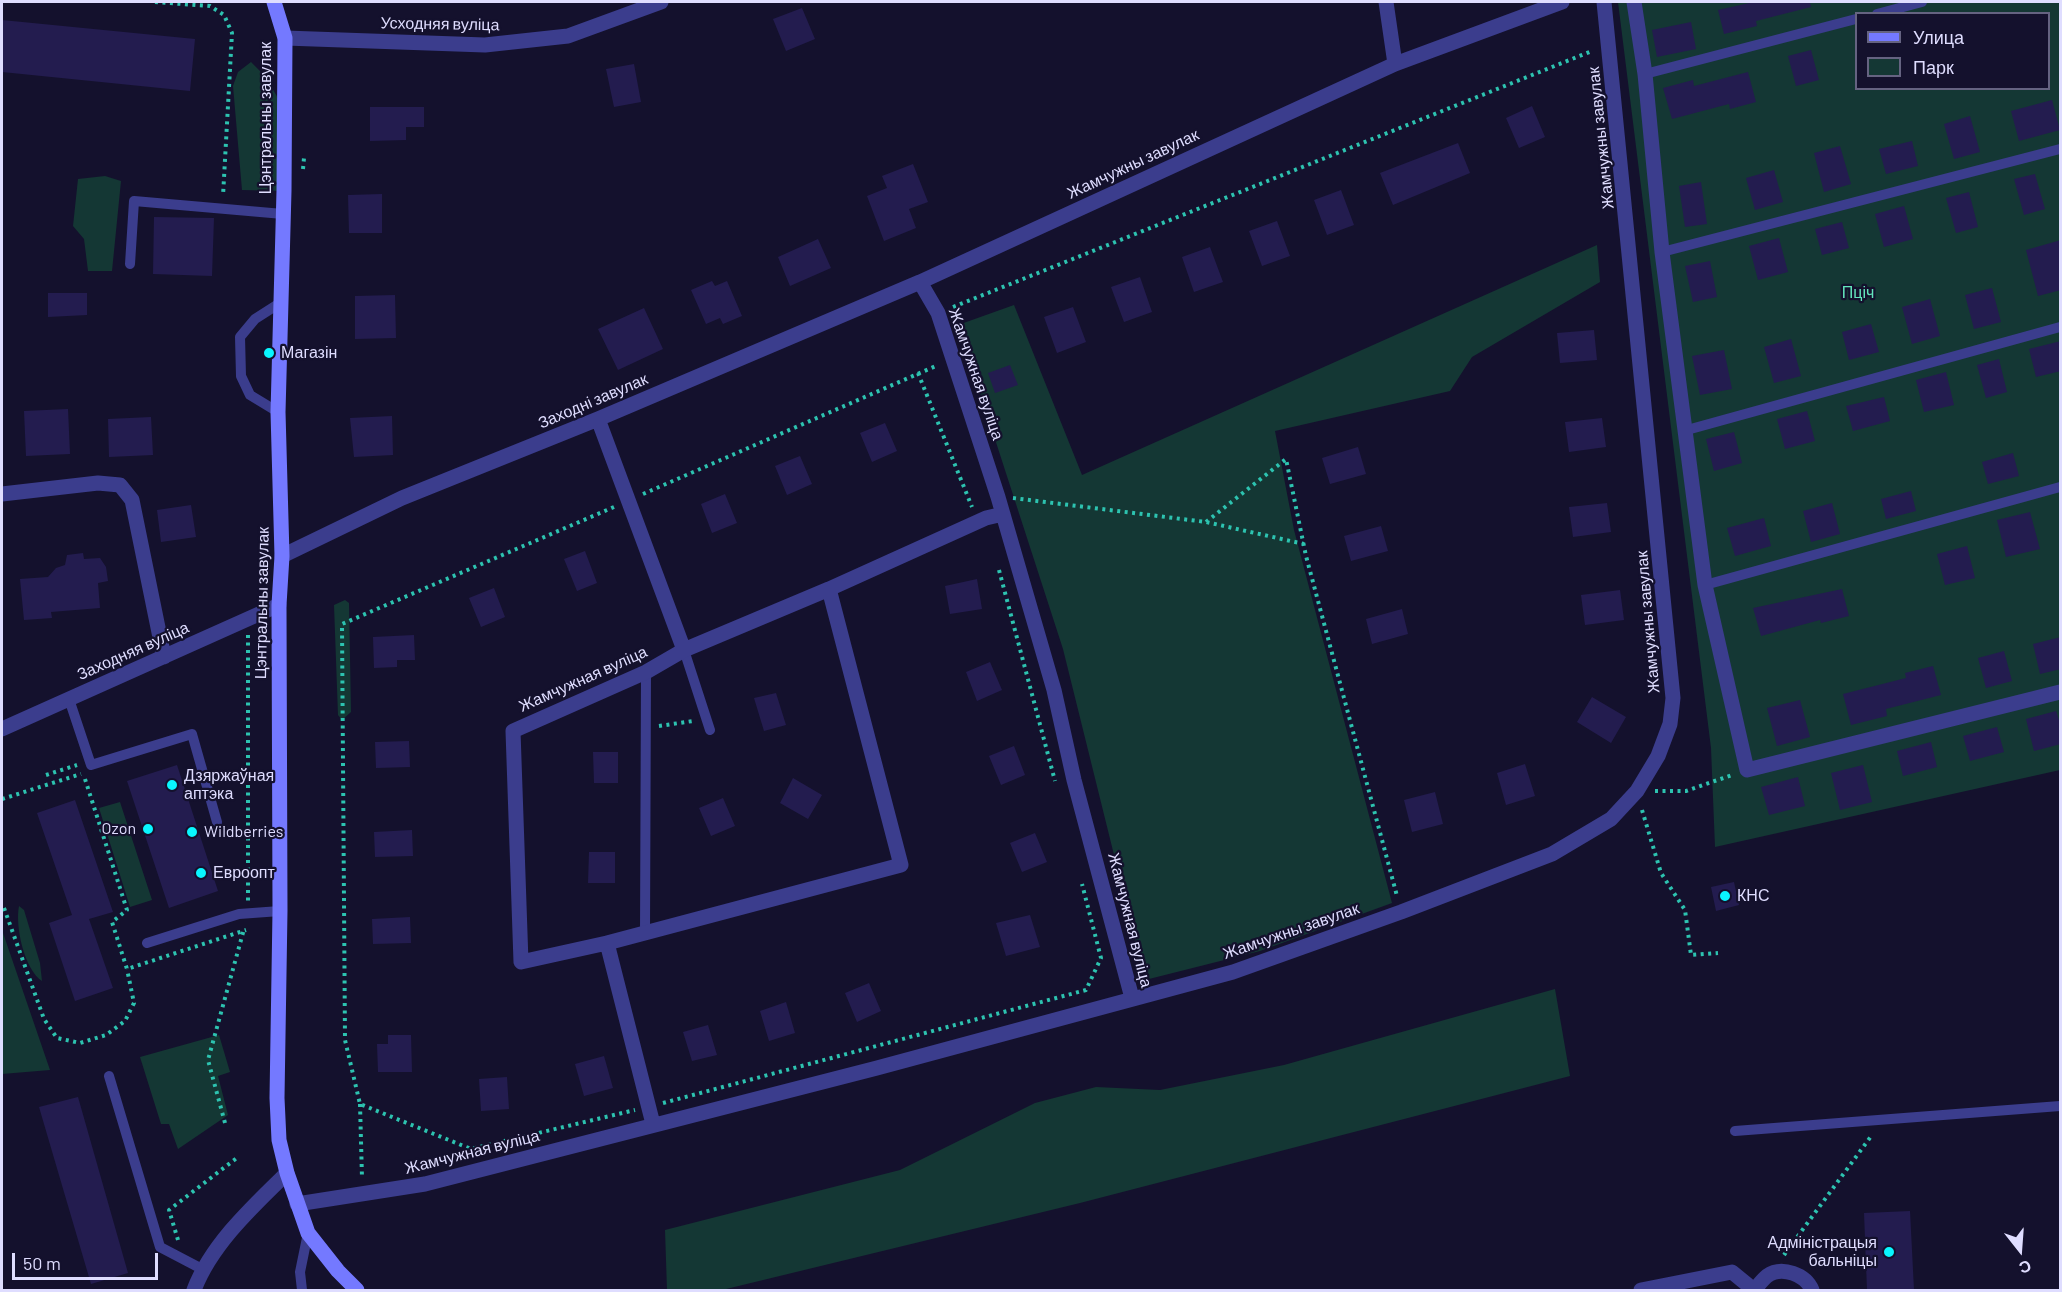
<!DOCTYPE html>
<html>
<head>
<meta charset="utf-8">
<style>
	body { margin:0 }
	#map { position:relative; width:2062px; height:1292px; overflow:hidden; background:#14112d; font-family:Barlow,sans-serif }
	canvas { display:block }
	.frame { position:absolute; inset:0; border:3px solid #dfddff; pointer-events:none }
	.legend { position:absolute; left:1855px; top:12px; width:195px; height:78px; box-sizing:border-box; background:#14112d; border:2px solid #656381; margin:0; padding:8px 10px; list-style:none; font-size:18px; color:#dfddff }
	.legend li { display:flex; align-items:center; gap:12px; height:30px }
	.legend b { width:30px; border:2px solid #656381 }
	.north { position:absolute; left:1990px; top:1220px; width:60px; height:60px; -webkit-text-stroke:4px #14112d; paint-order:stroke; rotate:163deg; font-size:16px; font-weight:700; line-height:24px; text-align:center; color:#dfddff }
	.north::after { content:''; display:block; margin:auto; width:21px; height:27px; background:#dfddff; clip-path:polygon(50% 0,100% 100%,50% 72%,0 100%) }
	.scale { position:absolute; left:12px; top:1253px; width:146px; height:27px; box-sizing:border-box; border:3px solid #dfddff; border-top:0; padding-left:8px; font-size:18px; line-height:21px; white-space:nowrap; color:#dfddff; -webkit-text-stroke:4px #14112d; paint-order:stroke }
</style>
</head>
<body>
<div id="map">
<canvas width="2062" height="1292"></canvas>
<div class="frame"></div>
<ul class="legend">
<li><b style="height:8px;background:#7479ff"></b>Улица</li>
<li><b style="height:16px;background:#143734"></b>Парк</li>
</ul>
<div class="north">С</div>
<div class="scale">50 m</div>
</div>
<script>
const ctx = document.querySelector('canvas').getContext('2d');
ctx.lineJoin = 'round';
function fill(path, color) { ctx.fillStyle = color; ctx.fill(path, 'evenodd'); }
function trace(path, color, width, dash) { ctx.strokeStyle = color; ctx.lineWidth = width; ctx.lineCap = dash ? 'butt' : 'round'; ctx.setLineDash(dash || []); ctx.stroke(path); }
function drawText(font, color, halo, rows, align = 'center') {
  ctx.font = font + ' Barlow,sans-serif'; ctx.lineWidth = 4.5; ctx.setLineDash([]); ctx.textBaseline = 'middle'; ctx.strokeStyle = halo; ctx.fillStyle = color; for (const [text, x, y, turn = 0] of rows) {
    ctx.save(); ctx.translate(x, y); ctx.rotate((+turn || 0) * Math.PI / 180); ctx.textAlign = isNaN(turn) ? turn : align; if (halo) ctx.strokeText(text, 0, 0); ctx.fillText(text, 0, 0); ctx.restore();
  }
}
const green = new Path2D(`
	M1618,2H2060V770L1715,847L1711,748ZM1856,14H2048V88H1856Z
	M251,62L265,76L285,110L284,191L242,190L233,86L238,72Z
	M105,176L121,181L112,271H88L84,239L73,226L78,179Z
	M1597,245L1600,282L1472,357L1450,391L1275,431L1294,530L1392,903L1260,951L1145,980L1063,649L958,325L1014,305L1082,475Z
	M345,600L349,603L351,712L342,720L338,715L334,605Z
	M120,802L152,900L130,907L99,808Z
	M19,906L24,910L40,963L42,981C24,969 15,926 19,906Z
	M2,930L50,1070L2,1074Z
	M1555,989L1570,1076L1080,1203L722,1290H667L665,1230L900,1170L1035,1103L1096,1087L1160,1090L1284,1065Z
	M219,1035L230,1072L218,1076L228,1115L178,1149L169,1124H161L140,1057Z`);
const building = new Path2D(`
	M1754,2H1810L1811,7L1756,21L1757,26L1724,34L1718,10Z
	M802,8L815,39L786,51L773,19Z
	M2,20L195,39L190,91L2,72Z
	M1691,22L1696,49L1657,57L1652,30Z
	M1811,50L1819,80L1796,86L1788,56Z
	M634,64L641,102L614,107L606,69Z
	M1748,72L1756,102L1730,109L1729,104L1672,119L1663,88L1693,80L1694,86Z
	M2052,100L2060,130L2019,141L2011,111Z
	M1532,106L1545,137L1519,148L1506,118Z
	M370,107H424V127H406V140L370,141Z
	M1970,116L1980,152L1954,159L1944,124Z
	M1912,141L1918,166L1886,174L1879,149Z
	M1458,143L1470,173L1393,205L1380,173Z
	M1840,146L1851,184L1824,192L1814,153Z
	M913,164L928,202L909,209L916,228L884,241L867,196L887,188L882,176Z
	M1774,170L1783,202L1755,210L1746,178Z
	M2035,174L2045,209L2024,215L2014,179Z
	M1701,182L1707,224L1685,227L1679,186Z
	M1341,190L1354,225L1327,235L1314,200Z
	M1969,192L1978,227L1956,233L1946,198Z
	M382,194V233H349L348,195Z
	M1904,206L1913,239L1884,247L1875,214Z
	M154,217L214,218L212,276L153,274Z
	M1277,221L1290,256L1262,266L1249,231Z
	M1842,222L1849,248L1822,255L1815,229Z
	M1779,238L1788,272L1758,280L1749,246Z
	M818,239L831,268L790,286L778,257Z
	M2061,240V290L2038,296L2026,250Z
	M1210,247L1223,282L1194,292L1182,257Z
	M1710,261L1717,297L1693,302L1685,266Z
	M1140,277L1152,312L1124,322L1111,287Z
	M712,281L715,286L727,281L742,316L723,324L720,318L706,324L691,290Z
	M1992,288L2001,322L1974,329L1965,295Z
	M48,293H87V315L48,317Z
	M395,295L396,338L355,339V296Z
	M1930,299L1940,336L1912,344L1902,307Z
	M1073,307L1086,342L1057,353L1044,317Z
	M644,308L663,349L618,370L598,329Z
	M1871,324L1879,352L1849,360L1842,332Z
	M1594,330L1597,360L1560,363L1557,333Z
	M1791,339L1801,376L1774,383L1764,347Z
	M2061,341V371L2036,377L2029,349Z
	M1724,350L1732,389L1700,395L1692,356Z
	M1999,359L2007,392L1986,398L1977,365Z
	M1010,365L1018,385L995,393L988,373Z
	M1946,372L1954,405L1924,412L1916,380Z
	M1884,397L1890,421L1853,431L1846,406Z
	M68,409L70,454L26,456L24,411Z
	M1807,411L1815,441L1785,449L1777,419Z
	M392,416L393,455L354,457L350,418Z
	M151,417L153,455L109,457L108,419Z
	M1602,418L1606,447L1569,452L1565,422Z
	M885,423L897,451L872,462L860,433Z
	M1734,432L1742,463L1714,471L1706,439Z
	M1358,447L1366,474L1330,484L1322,458Z
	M2013,453L2019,476L1988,484L1982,462Z
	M800,456L812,484L787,495L775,466Z
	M1911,491L1916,511L1886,519L1881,499Z
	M725,494L737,523L712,533L701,504Z
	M1607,503L1611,532L1573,537L1569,507Z
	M1832,503L1840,534L1811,542L1803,511Z
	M191,505L196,537L161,542L157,510Z
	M2030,512L2040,549L2006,557L1997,520Z
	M1764,518L1771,546L1735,556L1727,528Z
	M1381,526L1388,551L1351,561L1344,536Z
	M1967,546L1975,578L1945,585L1937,554Z
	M585,551L597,583L577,591L564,559Z
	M83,553L84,559L100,558L106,567L108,581L98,583L100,608L51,612L52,618L24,620L20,579L48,577L56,568L65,565L67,555Z
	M977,579L982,609L950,614L945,586Z
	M494,588L505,617L481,627L469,598Z
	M1842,589L1849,616L1821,623L1820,620L1761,636L1753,608Z
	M1620,590L1624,620L1585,625L1581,595Z
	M1402,609L1408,634L1372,644L1366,619Z
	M414,635L415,660H397V667L374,668L373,637Z
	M2061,637V669L2040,674L2033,644Z
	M2004,651L2012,681L1986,688L1978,658Z
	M990,662L1002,690L977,701L966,672Z
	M1933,666L1941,695L1886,709L1887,716L1851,725L1843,694L1906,678L1905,673Z
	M776,693L786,725L764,731L754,698Z
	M1592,697L1626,717L1611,743L1577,722Z
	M1800,700L1810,737L1777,746L1767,708Z
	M2056,711L2061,726V744L2034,751L2026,719Z
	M1997,727L2004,752L1970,761L1963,736Z
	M409,741L410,767L376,768L375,742Z
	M1931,742L1937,767L1903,776L1897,751Z
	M1014,746L1025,775L1001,785L989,756Z
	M593,752H618V783H594Z
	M1525,764L1535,796L1506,805L1497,773Z
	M177,765L218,891L169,908L127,781Z
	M1863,765L1872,802L1840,810L1831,773Z
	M1798,777L1805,806L1769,815L1761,787Z
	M793,778L822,795L808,819L780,803Z
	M1435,792L1443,824L1412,832L1404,800Z
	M723,798L735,826L711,836L699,808Z
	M75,800L113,912L89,919L113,988L75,1001L49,923L72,915L37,813Z
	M412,830L413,856L375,857L374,832Z
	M1035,833L1047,862L1022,872L1010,843Z
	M589,852H615V883H588Z
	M1734,882L1739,905L1716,911L1711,887Z
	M1030,915L1040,947L1006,956L996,923Z
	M410,917L411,943L373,944L372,919Z
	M869,983L881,1011L857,1022L845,993Z
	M786,1002L795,1033L769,1041L760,1011Z
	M708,1025L717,1055L692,1061L683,1032Z
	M388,1035H411L412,1072H378L377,1044H388Z
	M604,1056L613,1088L584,1096L575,1064Z
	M507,1077L509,1109L481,1111L479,1079Z
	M78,1097L128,1273L91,1284L39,1107Z
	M1910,1211L1914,1290H1867L1864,1213Z`);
const path = new Path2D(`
	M155,2L210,6L224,15L232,33L223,196
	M303,169L304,158
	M953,307L1592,51
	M918,373L972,507
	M643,494L938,365
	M1013,498L1206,522L1304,544
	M614,507L342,624L345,1040L360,1104L471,1149L635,1110
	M1206,522L1286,459L1306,556L1397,896
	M999,570L1055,781
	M248,635V901
	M659,726L693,721
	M46,775L77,765
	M85,779L127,910L112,922L127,969L246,930
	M1655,791H1686L1732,775
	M2,799L81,774
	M1642,810L1661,873L1685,910L1691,955L1718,953
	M4,908L44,1019L57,1038L80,1043L106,1035L125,1021L134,1003L127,969
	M663,1103L1086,990L1101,958L1082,884
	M360,1104L362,1178
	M225,1123L208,1060L244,929
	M178,1240L169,1210L238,1157
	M1784,1255L1872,1135`);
const lane = new Path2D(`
	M1877,14L1922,2
	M1645,74L1856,19
	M1662,252L2060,149
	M130,264L134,201L283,214
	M278,412L250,395L241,376L240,337L255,319L280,303
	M1687,430L2060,327
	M1705,585L2060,487
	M684,650L710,730
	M69,699L91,765L192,734L217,822
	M645,932L646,672
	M147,943L239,914L280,911
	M109,1076L160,1247L202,1269
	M1735,1131L2060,1106
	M302,1290L300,1272L308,1233`);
const street = new Path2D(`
	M1386,2L1395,64
	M1634,2L1645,74L1662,252L1705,585L1747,770L2060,692
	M285,38L485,45L568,36L661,2
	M920,282L938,313L998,497L1054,690L1074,780L1132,998
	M598,419L684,650
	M2,494L98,483L120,485L132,500L164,657
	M282,556L402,498L598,419L920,282L1395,64L1562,2
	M2,729L279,605
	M607,943L901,865L829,589
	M653,1124L607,943L521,962L513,731L646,672L684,650L829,589L986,518L1003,514
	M297,1204L425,1184L877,1068L1233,972L1401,912L1552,854L1611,819L1637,791L1658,756L1670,724L1673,698L1604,2
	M194,1290C211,1245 252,1207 287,1173
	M1641,1290L1732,1272L1754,1290
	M1754,1290C1758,1286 1762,1280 1767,1276C1782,1265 1806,1275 1812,1290`);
const secondary = new Path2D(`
	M274,2L285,38L284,191L278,412L282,556L279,605L280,911L277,1098L279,1140L287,1173L308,1233L338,1271L357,1290`);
const markers = [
	[269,353,6,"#09f6ff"],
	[172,785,6,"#09f6ff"],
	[148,829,6,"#09f6ff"],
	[192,832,6,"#09f6ff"],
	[201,873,6,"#09f6ff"],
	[1725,896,6,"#09f6ff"],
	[1889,1252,6,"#09f6ff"]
];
const streetNames = [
	["Усходняя вуліца",440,24,1],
	["Цэнтральны завулак",266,118,-90],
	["Жамчужны завулак",1601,138,-96],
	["Жамчужны завулак",1133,164,-25],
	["Жамчужная вуліца",976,374,71],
	["Заходні завулак",593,401,-23],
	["Цэнтральны завулак",262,603,-89],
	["Жамчужны завулак",1648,622,-95],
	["Заходняя вуліца",133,651,-24],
	["Жамчужная вуліца",583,679,-24],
	["Жамчужная вуліца",1130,920,76],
	["Жамчужны завулак",1291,931,-19],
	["Жамчужная вуліца",472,1152,-14]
];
const parkNames = [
	["Пціч",1858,293]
];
const poiNames = [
	["Магазін",281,353],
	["Дзяржаўная",184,776],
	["аптэка",184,794],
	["Ozon",136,829,"right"],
	["Wildberries",204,832],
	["Евроопт",213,873],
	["КНС",1737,896],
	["Адміністрацыя",1877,1243,"right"],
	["бальніцы",1877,1261,"right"]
];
fill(green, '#143734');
fill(building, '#231c4f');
trace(path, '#2dc3b0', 4, [3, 4.5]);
trace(lane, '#3b3d8d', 10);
trace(street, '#3b3d8d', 15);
trace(secondary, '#7479ff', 15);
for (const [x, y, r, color] of markers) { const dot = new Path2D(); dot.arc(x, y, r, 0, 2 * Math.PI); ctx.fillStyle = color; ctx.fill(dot); trace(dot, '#14112d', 2); }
drawText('16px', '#dfddff', '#14112d', streetNames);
drawText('16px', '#63e5bc', '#14112d', parkNames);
drawText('16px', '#dfddff', '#14112d', poiNames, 'left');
</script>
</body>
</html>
